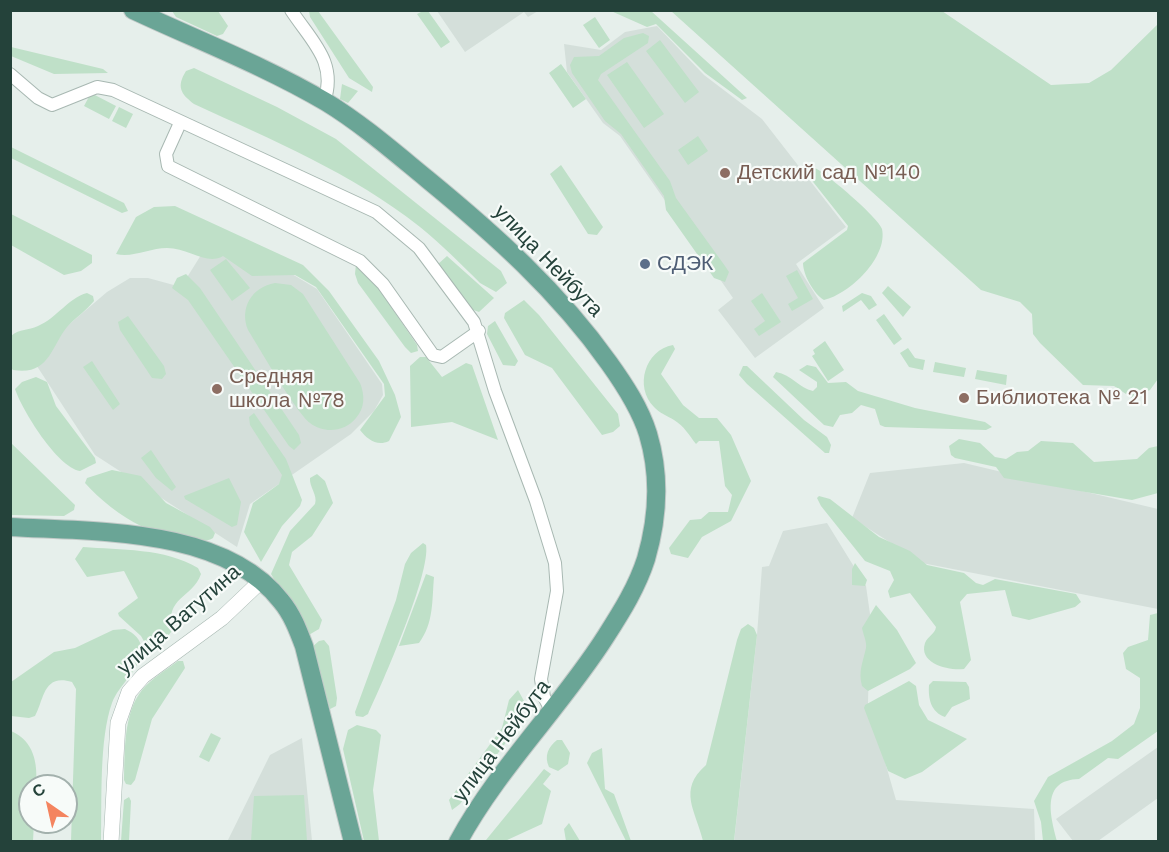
<!DOCTYPE html>
<html>
<head>
<meta charset="utf-8">
<style>
	body { margin:0 }
	#map { position:relative; width:1169px; height:852px; overflow:hidden; background:#e6efeb; font-family:"Work Sans",sans-serif }
	canvas { display:block }
	.frame { position:absolute; inset:0; border:12px solid #24423a; pointer-events:none }
	.north { position:absolute; left:18px; top:774px; width:60px; height:60px; box-sizing:border-box; background:#f7fbf9; border:2px solid #a3b1ad; border-radius:50%; rotate:326deg; font-size:16px; font-weight:700; line-height:24px; text-align:center; color:#24423a }
	.north::after { content:''; display:block; margin:auto; width:21px; height:27px; background:#f4845f; clip-path:polygon(50% 0,100% 100%,50% 72%,0 100%) }
</style>
</head>
<body>
<div id="map">
<canvas width="1169" height="852"></canvas>
<div class="frame"></div>
<div class="north">С</div>
</div>
<script>
const ctx = document.querySelector('canvas').getContext('2d');
ctx.lineJoin = 'round';
function fill(path, color) { ctx.fillStyle = color; ctx.fill(path, 'evenodd'); }
function trace(path, color, width, dash) { ctx.strokeStyle = color; ctx.lineWidth = width; ctx.lineCap = dash ? 'butt' : 'round'; ctx.setLineDash(dash || []); ctx.stroke(path); }
function drawText(font, color, halo, rows, align = 'center') {
  ctx.font = font + ' "Work Sans",sans-serif'; ctx.lineWidth = 4.5; ctx.setLineDash([]); ctx.textBaseline = 'middle'; ctx.strokeStyle = halo; ctx.fillStyle = color; for (const [text, x, y, turn = 0] of rows) {
    ctx.save(); ctx.translate(x, y); ctx.rotate((+turn || 0) * Math.PI / 180); ctx.textAlign = isNaN(turn) ? turn : align; if (halo) ctx.strokeText(text, 0, 0); ctx.fillText(text, 0, 0); ctx.restore();
  }
}
const built = new Path2D(`
	M437,11H538L528,17L524,12L465,52Z
	M657,26L704,75L762,119L846,227L796,264L824,308L755,358L718,310L733,298L620,136L603,123L567,72L564,44L601,50L625,32Z
	M211,239L282,268L317,289L382,384L383,395L374,411L351,434L250,504L237,547L95,455L31,357L107,292L130,278H148L181,287Z
	M964,463L1158,509V609L922,563L852,518L870,473Z
	M827,523L866,586L870,614L868,703L896,800L1034,809L1035,841L734,842L757,635L762,567L769,566L783,531Z
	M302,738L312,841L227,842L270,755Z
	M1158,747V798L1098,841H1073L1056,819Z`);
const green = new Path2D(`
	M172,11H218L228,26L223,34L217,36L176,17Z
	M309,11H318L373,87L372,92L349,78L310,17Z
	M423,11H428L450,42L441,48L417,14Z
	M611,11H651L747,98L742,100L705,73L656,24L647,27Z
	M671,11H942L1051,85L1089,83L1111,70L1158,24V379L1150,390L1132,398L1114,386L1083,385L1040,343L1033,334L1032,314L1020,302L981,290Z
	M595,17L610,40L599,48L583,25Z
	M643,33L649,36L648,43L601,74L598,80L670,181L676,198L725,266L729,272L725,282L714,278L666,210L664,196L621,134L605,121L572,73L570,65L574,57L599,56L624,38Z
	M660,40L699,92L685,103L646,51Z
	M11,47L103,69L108,73L54,74L11,56Z
	M627,62L664,114L644,128L607,75Z
	M561,64L586,99L573,108L549,73Z
	M194,68L277,107L336,139L501,271L507,283L496,292L480,283C461,264 441,244 420,227C352,173 272,140 194,104C181,94 176,87 186,71Z
	M342,84L358,91L348,103L340,99Z
	M91,93L116,106L109,119L84,106Z
	M119,107L133,114L126,128L112,121Z
	M698,136L708,151L688,165L678,150Z
	M11,147L124,203L128,211L122,213L11,158Z
	M561,165L603,227L597,235L588,234L550,174Z
	M813,167C824,171 879,218 882,229C888,257 850,294 824,300C814,294 803,275 803,263L847,230L848,226L810,178L808,170Z
	M175,206L303,265L329,291L379,361L395,395L401,417L389,441C377,447 367,439 360,430L385,396L384,384L316,287L295,275L252,276L223,256C207,266 189,248 167,248C150,248 133,258 116,254L136,217L154,207Z
	M11,214L92,255V263L81,271L64,275L11,245Z
	M447,256L494,298L479,312L468,308L437,265Z
	M226,259L250,288L232,301L210,270Z
	M356,264L379,289L417,345L418,351L411,353L405,347L358,283L355,274Z
	M797,270L813,299L792,311L788,304L798,298L786,276Z
	M186,274L200,288L299,435L301,443L294,450L289,446L188,300L172,288L177,278Z
	M275,283L291,285L303,294L360,383C365,395 365,408 356,418C345,432 324,434 310,423C295,411 260,349 248,330C239,308 252,287 275,283Z
	M888,286L911,307L903,317L882,293Z
	M87,293L93,296L94,301C86,311 75,318 67,327C51,347 49,376 13,370L11,368V336C20,328 28,331 38,326C57,318 68,298 87,293Z
	M762,293L781,322L759,336L754,329L765,321L751,301Z
	M862,293L871,296L877,305L869,310L861,300L843,312L842,306Z
	M524,300L539,315L618,414L620,426L613,432L602,435L552,368L525,355L504,318L505,313Z
	M884,314L902,339L894,345L876,320Z
	M128,316L164,366L166,374L162,379L152,378L120,330L118,322Z
	M495,321L518,361L515,366L503,365L487,334L488,326Z
	M825,341L844,370L828,381L812,356L815,354L813,350Z
	M673,345L675,349L661,374L683,405L699,418H717L731,435L751,481L731,521L702,537L688,558L671,554L669,548L690,520L701,519L709,512H728L732,495L725,486L719,441H699L696,444C689,435 684,426 674,420C668,416 659,413 654,407C634,387 645,350 673,345Z
	M908,348L915,358L925,360L923,370L909,367L900,353Z
	M420,357H426L442,377L466,363L472,365L498,440L452,422L411,427L410,366Z
	M92,361L120,404L113,410L83,367Z
	M935,362L966,368L964,377L933,372Z
	M807,365L816,367L828,383L846,382L858,391L915,408L985,422L992,427L986,430L885,427L880,425L875,409L861,405L852,413L840,415L833,427L824,425L773,377L776,372C792,375 799,388 813,391L817,387V382L799,370Z
	M743,366H747L804,420L827,437L831,445L829,453H825L747,384L739,375Z
	M977,370L1007,375L1006,385L975,379Z
	M36,377L47,382L56,406L95,458L96,463L80,471C57,467 22,410 15,389L22,382Z
	M254,413L286,459L302,500L300,506L282,526L261,562L244,532L253,503L279,484L282,475L250,425L249,417Z
	M959,439L980,443L995,457L1006,459L1017,452L1028,451L1041,441L1073,443L1094,462L1137,459L1149,448L1158,446V493L1132,500L1004,478L996,467L955,458L951,455L949,446Z
	M10,442L75,505L74,510L64,516L11,515Z
	M151,450L176,487L172,491L156,478L141,458Z
	M112,470L141,476L166,503L210,527L215,533L213,538C202,547 154,533 141,526C122,517 99,499 85,483L87,478Z
	M317,474L325,481L333,503L312,536L292,552L289,565L322,620L319,629L307,636L271,574L290,531L315,504C318,495 309,487 310,478Z
	M229,478L241,502L237,525L232,527L185,499L184,496Z
	M819,496L830,499L879,537L910,551L927,565L964,573L976,583L983,585L995,579L1076,594L1081,602L1075,607L1029,620L1012,616L1005,590L967,594L960,602L971,660L964,669C950,671 918,664 925,643C928,636 935,634 936,627L910,593L890,598L888,591L894,580L890,571L865,561L821,506L817,498Z
	M423,543L426,545C431,573 382,684 368,714L363,717L356,716L355,712L396,600L405,564L411,553Z
	M83,547C120,550 165,548 198,568L201,574C192,599 165,596 172,631L155,651L149,650L141,636L119,616L118,613L138,598L124,571L87,577L75,559Z
	M855,563L867,580L865,586L852,585V569Z
	M426,574L434,577C432,600 434,623 419,643L399,646Z
	M876,605L897,630L916,663L910,669L868,691L862,686C858,671 863,662 866,648C867,642 863,634 862,628Z
	M1158,613V731L1118,759L1108,758L1079,779C1041,780 1050,815 1057,841H1043L1041,822L1034,801L1048,777L1112,741L1134,724L1140,708V678L1126,669L1123,653L1128,647L1148,640L1150,615Z
	M748,624L754,628L757,635L734,841H703C696,811 677,790 706,765L737,640L741,629Z
	M125,629C134,633 142,640 141,650C140,671 119,684 112,703C99,739 102,802 101,841H71L76,689L72,682C43,673 44,700 35,716L29,718L11,716V682L54,652L75,648L113,630Z
	M324,640L329,646L337,698L336,706L330,709L312,647L319,641Z
	M178,661H183L185,668L152,719L135,780L131,785L126,784L124,780C125,752 123,714 142,690C152,678 166,670 178,661Z
	M909,681L916,686L919,705L928,720L967,739L922,772L905,779L888,771L864,708L865,705Z
	M933,681L966,682L969,687L970,699L952,707L945,717C931,712 928,699 929,685Z
	M518,690L524,701L522,721L460,804L452,810L449,800L502,728L509,700Z
	M357,725L376,730L381,735L373,790L379,841H364L343,749L348,730Z
	M11,731C34,741 38,763 36,786H30V822H34L33,841H11Z
	M211,733L221,738L209,762L199,757Z
	M557,740H562L570,753L568,764L558,771L549,767C544,756 548,747 557,740Z
	M602,748L605,789L614,794L631,841H626L587,763L592,753Z
	M544,769L551,774L543,784L551,791L542,824L505,841L486,840Z
	M304,795L307,841H251L254,796Z
	M129,797L131,801L129,841H121L124,800Z
	M569,823L580,841H566L564,829Z`);
const minor = new Path2D(`
	M291,10C311,41 338,62 324,102
	M10,74L38,98L52,105L97,87L113,90L376,212L419,248L474,322L495,391L536,501L555,563L557,591L541,679L544,697L552,712
	M180,123L166,154L168,166L360,261L383,284L433,355L442,357L479,331`);
const tertiary = new Path2D(`
	M111,842L118,723L129,692L143,676L222,618L261,581`);
const primary = new Path2D(`
	M133,10C197,40 265,66 326,102C362,124 394,152 427,179C494,234 558,291 609,363C624,384 640,408 648,434C660,474 658,518 646,559C637,587 622,611 606,636C561,707 498,768 458,842
	M10,527C95,532 223,527 281,601C292,614 298,630 304,646L353,842`);
const markers = [
	[725,173,6,"#8d6e63"],
	[645,264,6,"#5c6f8a"],
	[217,389,6,"#8d6e63"],
	[964,398,6,"#8d6e63"]
];
const educationNames = [
	["Детский сад №140",737,173],
	["Средняя",229,377],
	["школа №78",229,401],
	["Библиотека № 21",976,398]
];
const streetNames = [
	["улица Нейбута",548,261,46],
	["улица Ватутина",179,620,-41],
	["улица Нейбута",502,741,-53]
];
const serviceNames = [
	["СДЭК",657,264]
];
fill(built, '#d4dfda');
fill(green, '#bfe0c8');
trace(minor, '#a8b8b2', 14);
trace(tertiary, '#a8b8b2', 16);
trace(primary, '#c2cac8', 20);
trace(minor, '#fff', 12);
trace(tertiary, '#fff', 15);
trace(primary, '#6aa596', 18);
for (const [x, y, r, color] of markers) { const dot = new Path2D(); dot.arc(x, y, r, 0, 2 * Math.PI); ctx.fillStyle = color; ctx.fill(dot); trace(dot, '#f7fbf9', 2); }
drawText('21px', '#785e54', '#f7fbf9', educationNames, 'left');
drawText('21px', '#24423a', '#f7fbf9', streetNames);
drawText('21px', '#4e5e75', '#f7fbf9', serviceNames, 'left');
</script>
</body>
</html>
